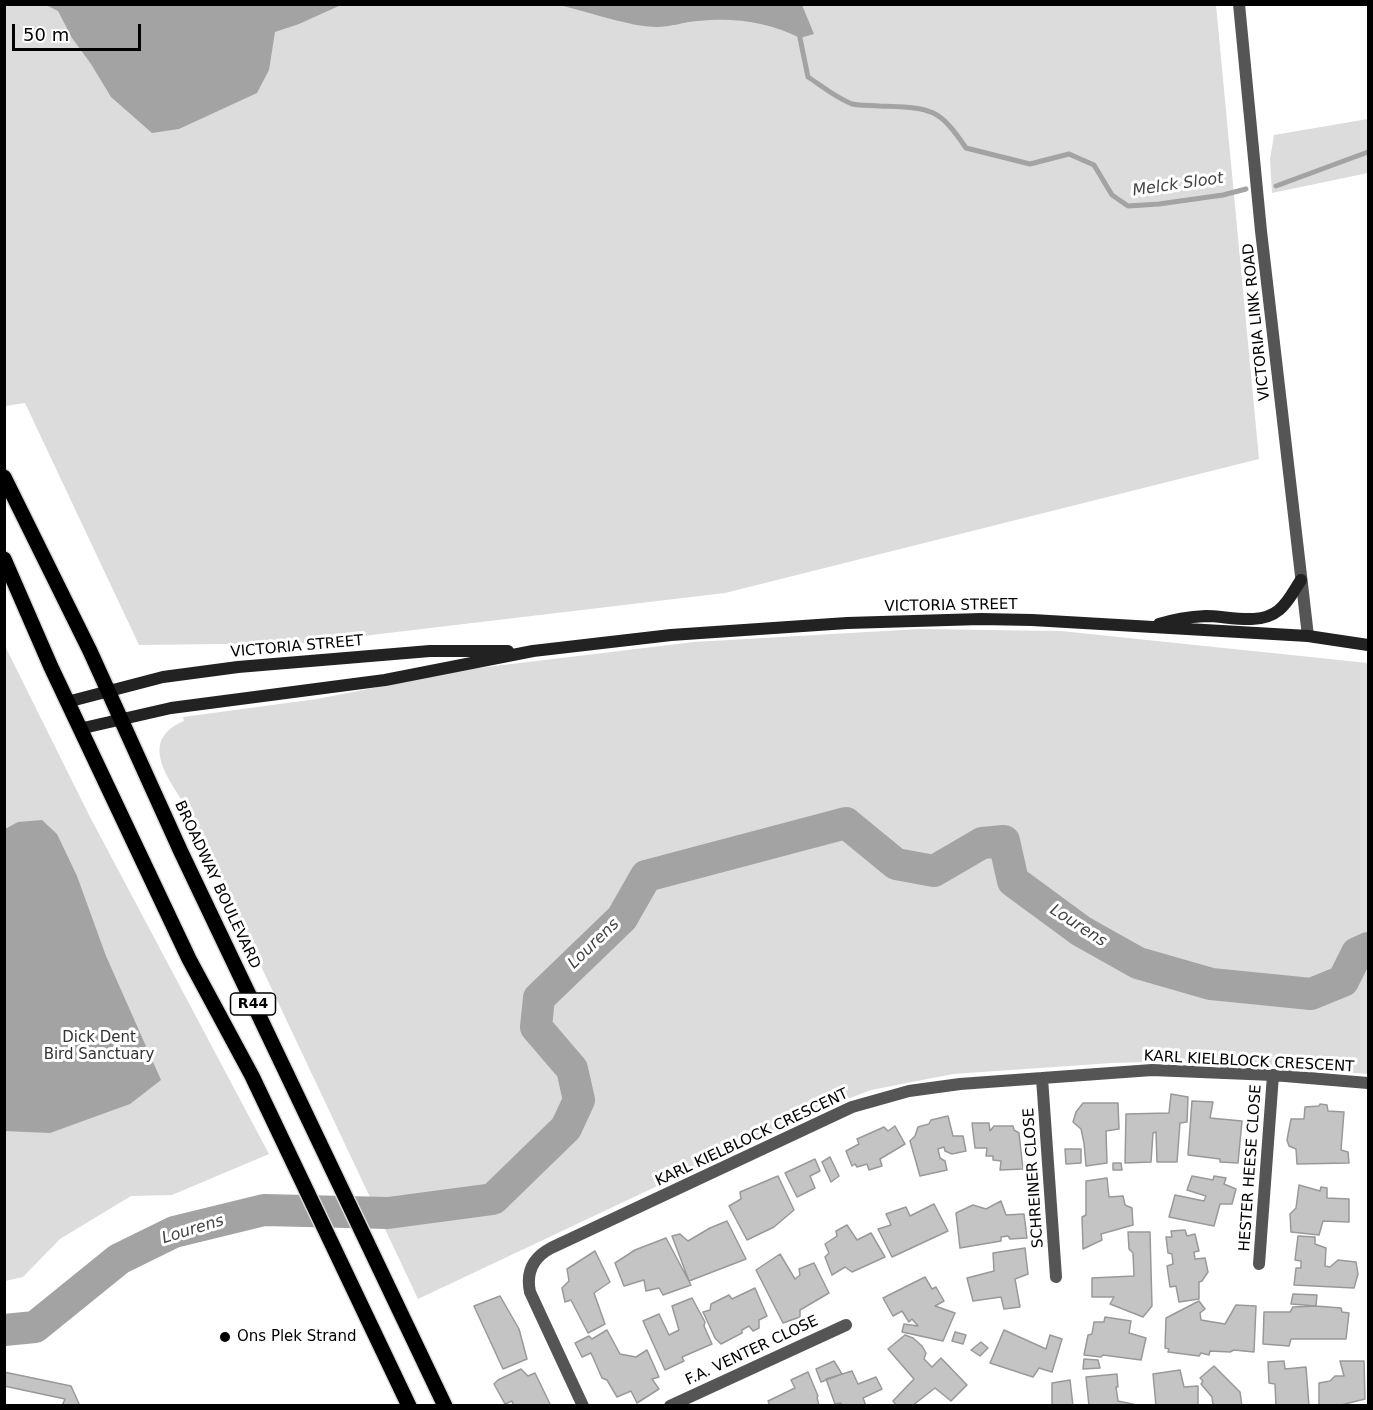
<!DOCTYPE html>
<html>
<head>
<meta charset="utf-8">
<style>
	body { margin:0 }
	#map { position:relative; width:1373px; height:1410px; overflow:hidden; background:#fff; font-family:"DejaVu Sans",sans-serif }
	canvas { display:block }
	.frame { position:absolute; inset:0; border:6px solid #000; pointer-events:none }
	.scale { position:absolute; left:12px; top:24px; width:129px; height:27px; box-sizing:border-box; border:3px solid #000; border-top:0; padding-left:8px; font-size:18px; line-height:21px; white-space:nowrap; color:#000; -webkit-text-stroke:4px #fff; paint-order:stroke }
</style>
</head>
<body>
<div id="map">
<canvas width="1373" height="1410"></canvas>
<div class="frame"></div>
<div class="scale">50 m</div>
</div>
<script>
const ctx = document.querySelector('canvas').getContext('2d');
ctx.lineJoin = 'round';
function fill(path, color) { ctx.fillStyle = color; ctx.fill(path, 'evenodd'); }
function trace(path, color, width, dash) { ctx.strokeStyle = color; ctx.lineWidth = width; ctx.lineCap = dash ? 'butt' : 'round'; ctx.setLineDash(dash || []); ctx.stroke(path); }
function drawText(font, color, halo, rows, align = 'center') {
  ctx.font = font + ' "DejaVu Sans",sans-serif'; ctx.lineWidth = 6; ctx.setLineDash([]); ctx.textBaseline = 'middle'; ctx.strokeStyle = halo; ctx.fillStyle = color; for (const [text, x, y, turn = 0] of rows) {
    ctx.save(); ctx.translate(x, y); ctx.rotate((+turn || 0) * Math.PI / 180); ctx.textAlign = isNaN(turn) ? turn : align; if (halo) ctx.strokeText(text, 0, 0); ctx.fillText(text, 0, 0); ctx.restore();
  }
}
const green = new Path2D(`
	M5,5H1216L1259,459L725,593L304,643L139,645L25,403L5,406L4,365L6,363L4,359Z
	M1368,119V173L1272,193L1270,159L1274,135Z
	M919,629L1061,631L1368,663V1074L1183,1061L1112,1063L953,1074L871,1090L812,1113L418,1299L185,805C168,778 138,740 184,721L183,717L317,699L470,669L694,642Z
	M4,644L89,815L269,1154L172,1195L131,1196L60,1239L23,1277L5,1281Z`);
const water = new Path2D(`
	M46,5H341L299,24L275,32L269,70L257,93L179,129L152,133L111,97L91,64L72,38L58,11Z
	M559,5H802L814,34L800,38C770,22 732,17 698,21C684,22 670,27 657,27C630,27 586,11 559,5Z
	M42,820L57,834L77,876L106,956L161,1080L130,1104L50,1133L4,1131L5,829L18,822Z`);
const stream = new Path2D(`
	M800,38L808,77C822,86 836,98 852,104C861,106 872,105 880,106C929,108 938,106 966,148L1030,164L1069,154L1094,165L1112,195L1128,206L1159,204L1223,195L1246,189
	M1276,186L1368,152`);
const river = new Path2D(`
	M4,1330L35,1327L119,1259L174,1232L264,1210L388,1213L493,1199L566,1128L579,1100L572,1069L536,1027L539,998L622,918L646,876L846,823L896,864L934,871L982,843L1004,841L1013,881L1081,931L1138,963L1211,984L1311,994L1343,981L1357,953L1368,948`);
const building = new Path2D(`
	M1171,1094L1188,1097L1187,1122L1180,1123L1177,1162H1157L1156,1132L1153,1133L1151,1162L1125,1163L1126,1114L1169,1113Z
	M1192,1101L1213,1102L1210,1118L1242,1121L1238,1163L1220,1162V1159L1188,1155Z
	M1083,1103H1118L1119,1129L1106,1131L1107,1163L1086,1166L1084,1143L1081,1129L1073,1122L1076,1112Z
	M1320,1104L1327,1105L1328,1111L1344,1112L1341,1150L1348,1152L1349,1163L1297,1164L1296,1149L1289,1146L1287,1140L1291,1119H1304L1305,1107L1319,1106Z
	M948,1116L953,1136H963L966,1151L952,1154L945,1151L944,1147L938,1149L940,1158L945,1161L947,1170L920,1176L910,1141L915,1136L918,1127L929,1124L931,1120Z
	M972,1123H989L990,1131L994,1126H1013L1014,1130L1019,1133L1023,1169L1000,1170L1001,1161L993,1160V1156H986L987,1148H975Z
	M895,1126L905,1144L880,1159L882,1166L869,1170L867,1164L857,1167L855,1164L852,1166L846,1151L859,1144L857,1139L884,1127L888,1131Z
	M1065,1149H1081V1163L1066,1164Z
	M830,1157L839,1176L831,1182L822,1162Z
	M815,1159L820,1171L810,1176L815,1188L797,1197L785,1173Z
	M1113,1163H1121L1122,1170H1113Z
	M778,1176L794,1210L774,1227L747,1240L729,1206L741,1199L740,1192Z
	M1192,1176L1213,1180L1214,1176L1226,1178L1224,1184L1236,1189L1232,1204H1220L1214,1226L1169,1217L1175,1195L1204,1201L1206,1196L1187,1190Z
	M1107,1178L1109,1197L1123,1196L1125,1205L1132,1208L1133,1225L1101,1234L1102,1240L1083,1249L1082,1217L1086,1215V1181Z
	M1299,1185L1320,1191L1321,1187L1327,1188V1198L1349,1199V1222L1323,1221L1319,1235L1291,1232L1290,1214L1296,1208Z
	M1001,1201L1006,1215L1024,1214L1027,1238L1010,1239L1008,1236L1001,1237V1241L960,1248L956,1213L973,1205L986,1209Z
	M934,1204L948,1231L892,1257L878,1229L891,1225L886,1214L906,1207L910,1216Z
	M727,1221L746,1259L689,1281L672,1236L680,1234L688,1241L710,1228Z
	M847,1225L857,1240L871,1233L885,1257L852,1272L845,1267L832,1275L825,1257L829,1253L825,1244L837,1236L836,1231Z
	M1185,1230L1187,1236L1195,1234L1199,1251L1194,1252L1195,1259L1205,1258L1208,1272L1202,1281L1199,1282V1299L1179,1302L1176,1286L1170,1287L1167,1266L1173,1264L1172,1254L1168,1253L1166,1237H1172L1171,1231Z
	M1128,1232H1150L1152,1306L1143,1317L1110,1304L1114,1297H1092V1278L1134,1276L1133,1253L1129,1249Z
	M1298,1236L1315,1237V1244L1326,1248L1325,1266L1330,1267L1338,1260L1356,1262L1358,1274L1354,1288L1294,1285L1296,1268H1301V1261L1295,1260Z
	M666,1238L691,1285L663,1295L659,1288L646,1291L644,1280L624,1286L615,1263L635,1250Z
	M1025,1248L1028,1274L1015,1279L1020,1307L1004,1309L1001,1297L973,1301L967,1278L994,1271L993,1253Z
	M595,1251L610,1282L594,1293L605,1324L588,1333L571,1300L565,1302L562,1288L569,1281L567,1269Z
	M780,1254L795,1279L800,1275L799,1269L814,1263L829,1293L800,1310V1317L783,1323L756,1270Z
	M925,1277L932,1289L936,1287L944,1301L935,1306L955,1313L943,1341L902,1332L904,1324L918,1326L912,1319L909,1322L902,1311L893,1316L883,1298Z
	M755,1288L767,1316L759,1320V1328L753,1331L749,1326L742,1330V1333L721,1344L715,1338L703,1312L710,1310L711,1304L729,1295L732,1299Z
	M1293,1294L1317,1295L1316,1306L1291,1304Z
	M500,1296L519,1329L527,1359L503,1369L474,1306Z
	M692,1298L705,1322L704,1326L712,1344L682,1357L684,1361L665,1370L643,1321L659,1314L669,1335L679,1330L672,1306Z
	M1199,1301L1205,1309L1200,1313L1201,1320L1225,1324L1236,1305L1256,1306L1254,1352L1234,1350L1230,1352L1210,1351L1209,1355L1201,1353L1199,1356L1168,1352L1169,1349L1165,1348L1166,1318Z
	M1316,1306L1341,1308L1342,1312L1349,1313L1346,1339H1291L1289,1346L1263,1344L1264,1312H1290L1293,1307Z
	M1105,1317L1131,1321L1129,1333L1146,1338L1141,1360L1103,1355L1101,1357L1084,1355L1088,1335L1092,1334L1094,1322H1104Z
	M607,1330L620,1354L636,1357L647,1350L659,1377L652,1379L659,1389L637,1403L631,1391L617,1397L607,1380L602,1378L591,1353L582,1357L575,1343L589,1336L592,1339Z
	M1004,1330L1046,1349L1050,1335L1062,1339L1052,1372L1039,1368L1033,1377L990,1363Z
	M955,1332L966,1335L963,1344L952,1341Z
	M905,1335L913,1338L922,1346L926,1353L924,1359L932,1367L941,1358L967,1385L951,1401L935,1388L912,1406H897L893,1401L914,1379L888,1349Z
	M981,1342L988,1348L980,1356L971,1350Z
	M1084,1359L1098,1360L1100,1368L1083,1369Z
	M834,1361L842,1374L821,1382L816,1369Z
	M1284,1361L1285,1369L1306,1367L1309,1406H1276L1275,1384L1269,1383L1268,1362Z
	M1340,1361H1364L1365,1399L1337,1406H1319V1383L1330,1381L1335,1376H1344Z
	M1214,1366L1240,1392L1242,1406H1213L1212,1397L1201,1384L1203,1381L1200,1378Z
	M521,1369L528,1376L535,1373L551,1406H514L512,1401L505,1404L494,1384L498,1380Z
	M1180,1370L1184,1387L1198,1386V1406H1156L1153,1374Z
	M852,1371L858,1384L876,1377L882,1389L863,1398L866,1406H842L841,1403L835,1404L826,1379Z
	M4,1372L71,1386L80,1406H62L65,1399L4,1386Z
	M808,1372L818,1396L817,1397L819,1406H770L768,1401L795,1388L791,1380Z
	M1117,1374L1118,1387H1116L1118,1401L1142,1406H1089L1086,1377Z
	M1070,1380L1073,1406H1052V1383Z`);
const minor = new Path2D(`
	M1042,1078L1056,1277
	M1259,1264L1273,1075
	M583,1406L530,1292C526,1273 532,1258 551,1248L852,1107L909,1091L960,1084L1152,1070L1273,1075L1368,1083
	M670,1406L846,1325`);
const tertiary = new Path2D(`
	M1239,4L1261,231L1308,636`);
const secondary = new Path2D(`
	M1159,624C1175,619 1189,617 1206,616C1228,616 1260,626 1279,610C1289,602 1294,590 1301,580
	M67,702L163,677L238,667L430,651H508
	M79,729L171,708L385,680L533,651L671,635L847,623L981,619L1032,620L1308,636L1368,645`);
const primary = new Path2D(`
	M4,477L90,651L181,852L445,1406
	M4,559L51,667L189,959L252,1076L409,1406`);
const markers = [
	[225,1337,6,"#000"]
];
const shields = [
	[253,1004,45]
];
const shieldNames = [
	["R44",253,1004]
];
const streetNames = [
	["VICTORIA LINK ROAD",1257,322,-96],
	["VICTORIA STREET",951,606,-1],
	["VICTORIA STREET",297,647,-5],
	["BROADWAY BOULEVARD",217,885,65],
	["KARL KIELBLOCK CRESCENT",1249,1062,3],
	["KARL KIELBLOCK CRESCENT",752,1138,-25],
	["HESTER HEESE CLOSE",1251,1168,-86],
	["SCHREINER CLOSE",1034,1178,-94],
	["F.A. VENTER CLOSE",752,1351,-25]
];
const parkNames = [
	["Dick Dent",99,1038],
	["Bird Sanctuary",99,1055]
];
const poiNames = [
	["Ons Plek Strand",237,1337]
];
const waterNames = [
	["Melck Sloot",1178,185,-8],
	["Lourens",1078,926,33],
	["Lourens",594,944,-44],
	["Lourens",193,1230,-17]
];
fill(green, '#dcdcdc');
fill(water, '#a3a3a3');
trace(stream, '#a3a3a3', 5);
trace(river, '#a3a3a3', 32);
fill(building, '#c4c4c4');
trace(building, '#999', 1.5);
trace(primary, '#dbdbdb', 18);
trace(minor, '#555', 12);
trace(tertiary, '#555', 12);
trace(secondary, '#222', 12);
trace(primary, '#000', 15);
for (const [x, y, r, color] of markers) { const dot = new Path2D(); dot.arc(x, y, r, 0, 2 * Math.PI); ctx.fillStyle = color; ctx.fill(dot); trace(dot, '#fff', 2); }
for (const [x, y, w] of shields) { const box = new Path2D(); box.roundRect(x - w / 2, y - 11, w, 22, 4.5); ctx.fillStyle = '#fff'; ctx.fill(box); trace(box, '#000', 1.5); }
drawText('bold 14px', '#000', null, shieldNames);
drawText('15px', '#000', '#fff', streetNames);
drawText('15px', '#333', '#fff', parkNames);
drawText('15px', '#000', '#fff', poiNames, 'left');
drawText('italic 16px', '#444', '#fff', waterNames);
</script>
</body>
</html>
